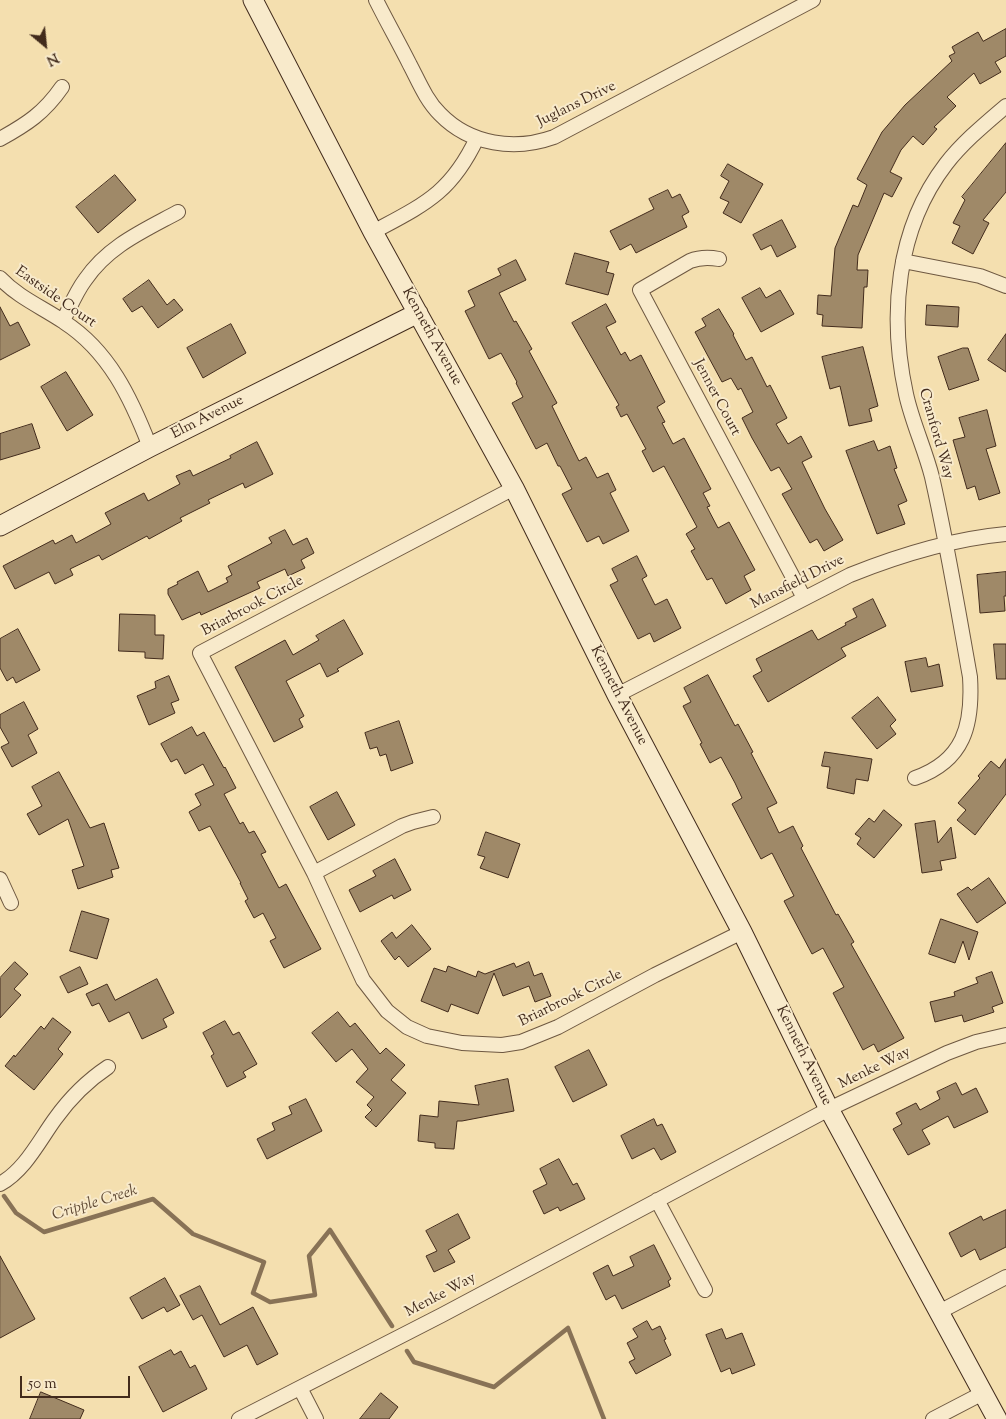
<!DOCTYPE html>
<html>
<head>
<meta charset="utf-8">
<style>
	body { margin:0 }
	#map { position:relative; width:1006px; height:1419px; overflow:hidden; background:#f4dfaf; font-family:"Sorts Mill Goudy",serif }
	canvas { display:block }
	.north { position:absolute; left:20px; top:20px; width:50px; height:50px; -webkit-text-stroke:4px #f8eacb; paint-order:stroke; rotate:152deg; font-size:14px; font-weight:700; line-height:20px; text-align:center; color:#422b1c }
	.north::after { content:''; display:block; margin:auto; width:18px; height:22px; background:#422b1c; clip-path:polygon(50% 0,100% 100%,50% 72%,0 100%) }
	.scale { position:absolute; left:20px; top:1376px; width:110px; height:22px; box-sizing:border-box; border:2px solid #422b1c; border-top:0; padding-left:6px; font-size:15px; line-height:18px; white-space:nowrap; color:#422b1c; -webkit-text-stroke:4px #f8eacb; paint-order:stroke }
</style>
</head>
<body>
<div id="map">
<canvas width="1006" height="1419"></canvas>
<div class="north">N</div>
<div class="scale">50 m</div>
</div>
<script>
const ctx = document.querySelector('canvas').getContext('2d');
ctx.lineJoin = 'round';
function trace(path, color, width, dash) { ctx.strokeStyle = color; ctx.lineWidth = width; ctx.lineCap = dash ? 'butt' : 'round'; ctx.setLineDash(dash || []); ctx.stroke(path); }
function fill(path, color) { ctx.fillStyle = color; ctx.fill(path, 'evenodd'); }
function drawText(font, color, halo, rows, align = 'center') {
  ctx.font = font + ' "Sorts Mill Goudy",serif'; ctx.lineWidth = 4; ctx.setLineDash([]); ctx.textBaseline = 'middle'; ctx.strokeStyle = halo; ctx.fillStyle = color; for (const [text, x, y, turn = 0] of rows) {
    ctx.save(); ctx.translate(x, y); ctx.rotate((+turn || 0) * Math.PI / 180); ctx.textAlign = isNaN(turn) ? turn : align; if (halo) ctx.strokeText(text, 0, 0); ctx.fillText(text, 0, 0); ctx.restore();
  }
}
const stream = new Path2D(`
	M4,1196L16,1213L44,1232L153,1199L193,1234L264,1262L253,1293L270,1302L315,1295L309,1256L330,1230L392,1326
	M407,1351L414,1362L494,1387L568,1328L604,1419`);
const building = new Path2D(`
	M1006,29V56L995,62L1001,72L980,84L974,73L947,97L956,106L934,127L937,129L923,145L913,136L901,150L890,172L902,178L892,197L884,193L858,255L857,270H868L867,287H864L862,328L822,326L823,315L817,314L818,295L831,296L835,248L853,205L858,207L867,185L857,179L882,132L905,105L952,61L949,56L955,53L952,47L978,32L983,41Z
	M1006,143V192L983,220L989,223L973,254L952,243L960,226L953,223L965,200L962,197Z
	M728,164L763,184L741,223L723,213L729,202L720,198L729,181L721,176Z
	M115,175L136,200L98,233L76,207Z
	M668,190L672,198L680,194L689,212L682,216L687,227L636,253L631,244L620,250L610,231L654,209L649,199Z
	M782,220L796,247L777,257L771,245L761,250L753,235Z
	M575,253L609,262L606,272L614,274L608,295L566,284Z
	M516,260L526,280L499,293L514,322L516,321L532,349L529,351L557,403L552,406L579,461L586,457L597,478L608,473L616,490L610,493L629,531L603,544L599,536L587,542L562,494L572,489L560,466H558L547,443L536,449L512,403L523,397L516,383L517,382L501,353L489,359L465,311L475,306L468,291L501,275L498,269Z
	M149,280L167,305L174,299L183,310L158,328L142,306L132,312L123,299Z
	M760,288L766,298L780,290L794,314L761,332L742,298Z
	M606,304L616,322L606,327L621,355L625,352L630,361L641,355L665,402L657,407L665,422L662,423L673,444L684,438L711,489L703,493L710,506L707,507L718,528L729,522L755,570L744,576L751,590L726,604L712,578L707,580L691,551L695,549L686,534L697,527L664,466L653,472L642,451L646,449L627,414L621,417L616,407L619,405L572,323Z
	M927,305L959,307L958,327L926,325Z
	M0,307L10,326L18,322L30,345L0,360Z
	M719,309L734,334L733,335L746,360L752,357L767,387L770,385L787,418L776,424L788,444L801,436L812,457L802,462L825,509L843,540L824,551L817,539L810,543L782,494L792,489L779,467L771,471L752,438L742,418L753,412L741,388L738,390L731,378L722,382L695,332L706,326L702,319Z
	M231,324L246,353L203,378L187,348Z
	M1006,334V372L988,360Z
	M863,347L878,406L869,409L872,421L849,426L840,386L830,389L822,357Z
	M963,348H968L979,380L949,390L938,357Z
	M66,372L93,415L67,431L41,387Z
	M987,410L996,446L986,449L1000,493L979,500L975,486L967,489L953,440L965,437L959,418Z
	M32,424L40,448L0,460V434Z
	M874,441L878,451L890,446L897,468L894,469L907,501L898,505L905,524L877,534L846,451Z
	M257,442L273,474L245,488L243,483L208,500L210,503L180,518L182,521L149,539L147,536L102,560L99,555L70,569L73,575L55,584L49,572L15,589L3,566L53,540L55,544L72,535L76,543L111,524L105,513L144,493L148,501L180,484L176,476L190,470L193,476L231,458L230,456Z
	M285,530L293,545L307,538L314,553L301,560L305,568L288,576L285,569L257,582L260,588L201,615L200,612L182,620L168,594V589L178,584L177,582L198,571L208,592L228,582L226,578L232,575L228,566L272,543L269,538Z
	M637,556L647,576L642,579L655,605L667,599L681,628L654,642L650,633L638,639L610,585L618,581L612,569Z
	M1006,572V596H1004L1005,611L980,613L977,575Z
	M873,599L886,626L841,648L846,656L768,702L753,676L762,671L756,659L812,630L818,640L846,625L845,623L857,617L853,609Z
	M120,614L155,615V635H164L163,659L145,658V652L119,651Z
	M344,620L363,654L337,669L339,671L327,677L320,663L286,681L304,716L299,719L303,727L274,742L235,667L285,640L293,655L319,640L316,636Z
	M18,629L40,670L16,683L13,677L7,681L0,668V639Z
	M994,644H1006V679H997Z
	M926,658L928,667L939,664L943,686L911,692L905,662Z
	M708,675L735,726L738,724L753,752L751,753L777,803L767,808L779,833L793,826L803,846L801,848L836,915L838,914L854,942L851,944L904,1038L878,1052L874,1044L863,1050L833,993L844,987L823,948L812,954L784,901L794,896L772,853L761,859L732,804L742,798L735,783L721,757L710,763L700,744L702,743L683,706L691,702L684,688Z
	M169,676L179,700L171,703L175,713L149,725L137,696L156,688L155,682Z
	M878,697L896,720L890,726L896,734L877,749L852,718Z
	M24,702L38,729L28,735L37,753L12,767L1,747L9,743L0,727V715Z
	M399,721L413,763L391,771L386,754L380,756L377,747L370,749L365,733Z
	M192,727L197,736L204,732L224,768L225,767L236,788L224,794L240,824L243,822L249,833L254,831L266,852L261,854L279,888L286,884L321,949L284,968L270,941L276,938L263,913L254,918L245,901L248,899L240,883H241L210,826L199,831L189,812L201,805L195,794L214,785L203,764L185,774L177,759L171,762L161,744Z
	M825,752L872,759L868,781L856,779L854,794L827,788L830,767L822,766Z
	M1006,759V794L975,835L957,820L966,810L958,803L980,778L978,776L991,761L999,768Z
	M59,772L90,828L104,823L119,868L111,870L113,877L78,889L72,870L84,866L68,819L39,835L27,814L42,806L32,787Z
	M337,792L355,825L328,840L310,807Z
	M884,810L902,825L874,858L857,844L861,838L855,834L869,818L874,822Z
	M935,821L938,843L951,827L956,858L940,861L942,870L922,873L915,824Z
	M486,832L520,844L508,878L480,868L485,857L478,855Z
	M395,859L411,890L394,899L392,895L360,912L349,890L376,876L373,871Z
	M989,878L1006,903L977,923L957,894L968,887L971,890Z
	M82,911L109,919L97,959L70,951Z
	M941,919L978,932L969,960L963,941L955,963L929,954Z
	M412,925L431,949L408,967L399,956L395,960L381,941L392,932L396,938Z
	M15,962L28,974L14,989L21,995L0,1018V978Z
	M529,962L534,976L542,973L551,996L535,1002L529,986L503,996L494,973L478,1014L451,1004L448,1012L421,1001L434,968L446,972L448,966L476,977L478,971L485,974L514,963L516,967Z
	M80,967L88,984L68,993L60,977Z
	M992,972L1003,1003L992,1007L994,1012L964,1022L962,1015L935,1022L930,1002L955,996L954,992L978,983L976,978Z
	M157,979L174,1013L163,1019L167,1027L142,1039L129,1012L109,1022L99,1003L92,1006L86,994L107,984L115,1000Z
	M338,1012L350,1027L355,1023L380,1054L386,1048L405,1065L391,1080L406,1093L376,1127L365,1117L372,1110L367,1105L374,1097L356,1082L368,1069L352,1049L336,1062L312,1033Z
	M53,1018L71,1032L58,1049L63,1054L34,1090L5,1066L14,1055L15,1057L41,1026L44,1029Z
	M225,1021L233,1035L239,1032L257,1064L243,1072L246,1077L227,1087L211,1056L214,1054L203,1033Z
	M589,1050L607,1085L573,1102L555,1067Z
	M508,1079L514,1111L462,1121H457L454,1149L435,1148V1143L418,1141L420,1115L438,1117L439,1101L479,1105L475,1086Z
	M956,1083L962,1095L976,1088L988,1112L954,1128L948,1116L922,1130L930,1144L908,1155L893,1129L902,1124L896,1113L916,1103L920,1110L940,1099L937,1092Z
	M306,1099L322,1131L267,1159L257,1139L275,1130L272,1123L292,1114L289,1107Z
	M654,1119L657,1126L662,1124L676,1152L661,1160L654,1148L632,1159L621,1136Z
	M559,1159L573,1185L577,1183L585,1199L560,1211L558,1207L544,1214L533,1191L547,1184L540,1169Z
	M1006,1210V1247L980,1260L975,1249L961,1257L949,1233L981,1216L983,1220Z
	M458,1214L470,1238L448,1250L455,1262L434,1272L426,1256L437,1251L426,1231Z
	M654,1245L671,1279L668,1281L670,1286L622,1309L615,1295L606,1300L593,1273L608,1265L613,1276L634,1266L630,1257Z
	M0,1256L35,1319L0,1338Z
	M165,1278L180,1305L167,1312L164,1307L142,1319L130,1298Z
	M200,1286L220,1325L253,1307L278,1354L257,1365L247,1345L224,1357L202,1315L193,1320L180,1296Z
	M647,1321L652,1330L660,1326L666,1339L664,1340L671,1355L636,1374L629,1362L635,1359L627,1343L638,1337L633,1329Z
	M722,1329L726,1339L742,1333L755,1365L732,1374L730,1368L721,1372L706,1335Z
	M171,1350L174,1355L181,1351L190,1368L195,1365L207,1389L163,1412L139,1367Z
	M41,1392L84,1410L80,1419H30Z
	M381,1393L398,1407L389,1419H360Z`);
const street = new Path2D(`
	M376,0C387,22 399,43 410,65C419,82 426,100 440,114C470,145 515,151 554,137L813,0
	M0,139C27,124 44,113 62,87
	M373,232C425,204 451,193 477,138
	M719,259C708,257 700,257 690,261L640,290L804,598
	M903,261L980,276L1006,286
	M0,278C19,298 42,307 64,322C109,351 131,398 150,447
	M63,321C70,307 76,292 85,280C108,246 143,231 178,212
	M514,488L200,653L314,873L363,980L387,1011L407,1027L427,1036L462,1043L502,1045L521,1042L558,1027L655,975L742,932
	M617,695L850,575C900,555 951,539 1006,534
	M915,778C964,761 973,725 970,677C958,610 947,543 932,477C925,449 912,422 906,394C889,316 896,229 946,164C963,142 985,124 1006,106
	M314,873L402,826L413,822L433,817
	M0,879L11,903
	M0,1184C25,1170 39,1141 55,1119C70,1098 87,1081 108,1067
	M657,1200L705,1290
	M939,1312L1006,1277
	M300,1388L316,1419
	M239,1419L442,1315L829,1109L947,1053L976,1042L1006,1035
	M933,1419L983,1393`);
const secondary = new Path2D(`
	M253,0L373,232L514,488L617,695L742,932L829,1109L997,1419
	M0,526L150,447L418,313`);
const streetNames = [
	["Juglans Drive",577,105,-26],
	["Eastside Court",55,298,35],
	["Kenneth Avenue",431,337,61],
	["Jenner Court",716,398,62],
	["Elm Avenue",208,418,-27],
	["Cranford Way",935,434,74],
	["Mansfield Drive",798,583,-27],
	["Briarbrook Circle",253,607,-28],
	["Kenneth Avenue",618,696,63],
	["Briarbrook Circle",571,999,-26],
	["Kenneth Avenue",803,1056,64],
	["Menke Way",875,1069,-26],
	["Menke Way",441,1296,-28]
];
const waterNames = [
	["Cripple Creek",95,1204,-17]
];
trace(stream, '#887256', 4.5);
fill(building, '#9f8968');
trace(building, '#422b1c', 1);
trace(street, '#6e5841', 16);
trace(secondary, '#422b1c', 21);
trace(street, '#f8eacb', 14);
trace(secondary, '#f8eacb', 19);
drawText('15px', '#422b1c', '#f8eacb', streetNames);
drawText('italic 16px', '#5f4934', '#f8eacb', waterNames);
</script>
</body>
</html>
